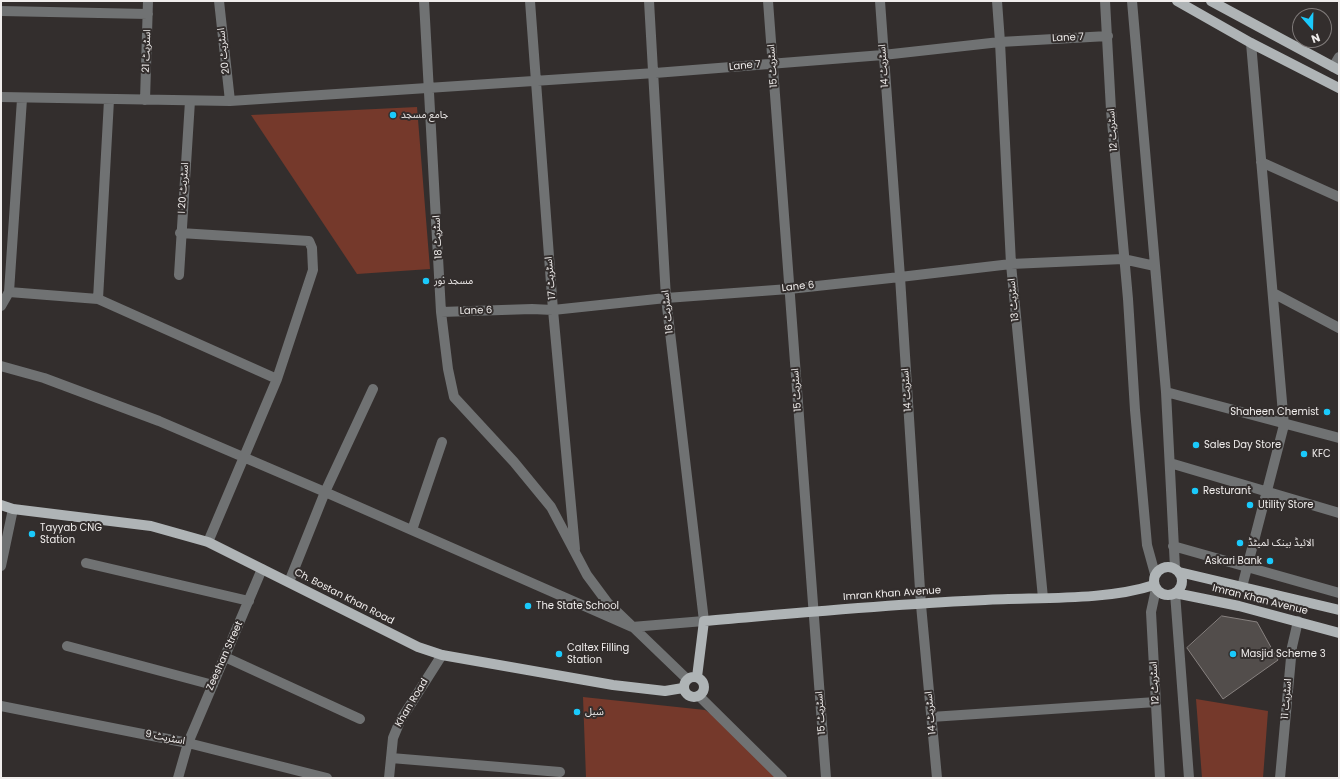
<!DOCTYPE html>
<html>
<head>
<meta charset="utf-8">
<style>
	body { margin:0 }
	#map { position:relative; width:1340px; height:779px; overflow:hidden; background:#332e2d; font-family:Poppins,sans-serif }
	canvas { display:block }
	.frame { position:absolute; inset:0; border:2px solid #f0edec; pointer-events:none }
	.north { position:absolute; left:1292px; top:8px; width:40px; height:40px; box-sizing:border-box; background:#332e2d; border:1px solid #7f7a79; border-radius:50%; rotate:160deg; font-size:11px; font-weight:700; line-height:16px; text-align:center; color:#f0edec }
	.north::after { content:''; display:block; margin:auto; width:14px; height:18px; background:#1acafc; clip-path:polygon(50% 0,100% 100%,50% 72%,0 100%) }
</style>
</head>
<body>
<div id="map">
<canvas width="1340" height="779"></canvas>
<div class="frame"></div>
<div class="north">N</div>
</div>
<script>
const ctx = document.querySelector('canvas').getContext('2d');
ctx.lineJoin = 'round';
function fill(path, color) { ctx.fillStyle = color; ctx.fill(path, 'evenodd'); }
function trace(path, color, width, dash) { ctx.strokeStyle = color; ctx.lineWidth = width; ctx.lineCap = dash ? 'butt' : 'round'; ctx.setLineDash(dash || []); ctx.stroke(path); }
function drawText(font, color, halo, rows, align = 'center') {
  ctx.font = font + ' Poppins,"Noto Sans Arabic",sans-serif'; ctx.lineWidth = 4; ctx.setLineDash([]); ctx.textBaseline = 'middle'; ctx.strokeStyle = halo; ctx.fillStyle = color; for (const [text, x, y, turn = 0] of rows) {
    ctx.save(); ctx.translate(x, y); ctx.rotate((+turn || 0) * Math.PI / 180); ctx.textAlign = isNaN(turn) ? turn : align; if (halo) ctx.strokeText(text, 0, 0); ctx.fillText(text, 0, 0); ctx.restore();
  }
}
const green = new Path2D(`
	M417,107L430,269L357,274L251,115Z
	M583,697L705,710L733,729L782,778H586Z
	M1196,699L1268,711L1263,778H1202Z`);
const building = new Path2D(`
	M1222,616L1257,622L1278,660L1223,699L1187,648Z`);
const minor = new Path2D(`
	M219,1L230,101
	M424,1L441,312L448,369L454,397L514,462L551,507L587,575L607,602L687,679
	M530,1L553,310L575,549
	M768,1L826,778
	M880,1L900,277L921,605L937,778
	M997,1L1000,42L1011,264L1043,598
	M1105,1L1111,110L1128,299L1135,410L1147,545L1155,574
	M1132,1L1166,392L1175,568
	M1,11L148,14
	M1333,67L1339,57
	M1,97L230,101L655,73L883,55L1000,42L1108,36
	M145,100L148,1
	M1261,162L1339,197
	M180,233L309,241L312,248L313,270L277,379L208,542
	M179,275L190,101
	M9,292L22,99
	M1273,293L1339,328
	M98,299L109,100
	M1,306L9,292L98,299L277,379
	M441,312L532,309L553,310L666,298L789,289L900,277L1011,264L1123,259L1155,266
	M1,366L44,378L159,421L325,492L632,627L704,621L666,298L649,1
	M1166,392L1339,438
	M1170,463L1339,513
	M412,530L442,442
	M1173,546L1339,593
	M86,563L249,601
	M1,566L13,509
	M289,582L325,492L373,389
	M1242,587L1284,425L1251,43
	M1156,589L1151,612L1160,778
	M1175,593L1189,778
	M67,646L213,685
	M225,657L360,719
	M699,696L782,778
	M1,706L188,743L327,778
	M931,717L1156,702
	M391,758L560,772
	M178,778L188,743L262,569
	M389,778L393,738L400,721L442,655
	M1280,778L1292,647L1298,621`);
const major = new Path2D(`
	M1177,1L1251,43L1339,88
	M1211,1L1339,70
	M1,505L13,509L151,526L208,542L418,647L442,655L613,685L665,691L683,688
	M1154 581a14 14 0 1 1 28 0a14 14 0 1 1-28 0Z
	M1179,572L1339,610
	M1175,593L1239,606L1339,633
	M684 687a10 10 0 1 1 20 0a10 10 0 1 1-20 0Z
	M697,677L704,621C798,613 891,604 985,600C1036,597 1106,601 1154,585`);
const markers = [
	[393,115,4,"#1acafc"],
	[426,281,4,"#1acafc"],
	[1327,412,4,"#1acafc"],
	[1196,445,4,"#1acafc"],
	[1304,454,4,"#1acafc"],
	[1195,491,4,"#1acafc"],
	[1250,505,4,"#1acafc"],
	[32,534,4,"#1acafc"],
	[1240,543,4,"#1acafc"],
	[1270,561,4,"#1acafc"],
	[528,606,4,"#1acafc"],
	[559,654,4,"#1acafc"],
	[1233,654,4,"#1acafc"],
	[577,712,4,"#1acafc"]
];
const streetNames = [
	["Lane 7",1068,38,-3],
	["اسٹریٹ 21",147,51,-88],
	["اسٹریٹ 20",224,51,-96],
	["Lane 7",745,66,-5],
	["اسٹریٹ 15",773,66,-94],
	["اسٹریٹ 14",884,66,-94],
	["اسٹریٹ 12",1113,130,-94],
	["اسٹریٹ 20 ا",184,188,-86],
	["اسٹریٹ 18",438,237,-93],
	["اسٹریٹ 17",551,278,-95],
	["Lane 6",798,287,-6],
	["اسٹریٹ 13",1014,300,-95],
	["Lane 6",476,311,-2],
	["اسٹریٹ 16",668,312,-96],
	["اسٹریٹ 15",797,390,-94],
	["اسٹریٹ 14",907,390,-94],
	["Imran Khan Avenue",892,594,-4],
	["Ch. Bostan Khan Road",344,597,27],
	["Imran Khan Avenue",1260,600,14],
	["Zeeshan Street",225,656,-66],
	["اسٹریٹ 12",1155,683,-93],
	["اسٹریٹ 11",1287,699,-85],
	["Khan Road",412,703,-59],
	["اسٹریٹ 15",821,713,-94],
	["اسٹریٹ 14",931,713,-95],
	["اسٹریٹ 9",165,738,11]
];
const poiNames = [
	["جامع مسجد",401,115],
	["مسجد نور",434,281],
	["Shaheen Chemist",1319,412,"right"],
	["Sales Day Store",1204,445],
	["KFC",1312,454],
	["Resturant",1203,491],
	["Utility Store",1258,505],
	["Tayyab CNG",40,528],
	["Station",40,540],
	["الائیڈ بینک لمیٹڈ",1248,543],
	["Askari Bank",1262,561,"right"],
	["The State School",536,606],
	["Caltex Filling",567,648],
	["Station",567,660],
	["Masjid Scheme 3",1241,654],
	["شیل",585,712]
];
fill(green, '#75392b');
fill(building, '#524d4b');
trace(building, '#888280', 1);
trace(minor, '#707273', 10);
trace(major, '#afb4b6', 10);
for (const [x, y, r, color] of markers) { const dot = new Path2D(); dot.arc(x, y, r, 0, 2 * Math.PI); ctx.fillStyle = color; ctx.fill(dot); trace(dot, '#332e2d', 1.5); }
drawText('10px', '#f0edec', '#332e2d', streetNames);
drawText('10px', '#f0edec', '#332e2d', poiNames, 'left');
</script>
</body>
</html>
